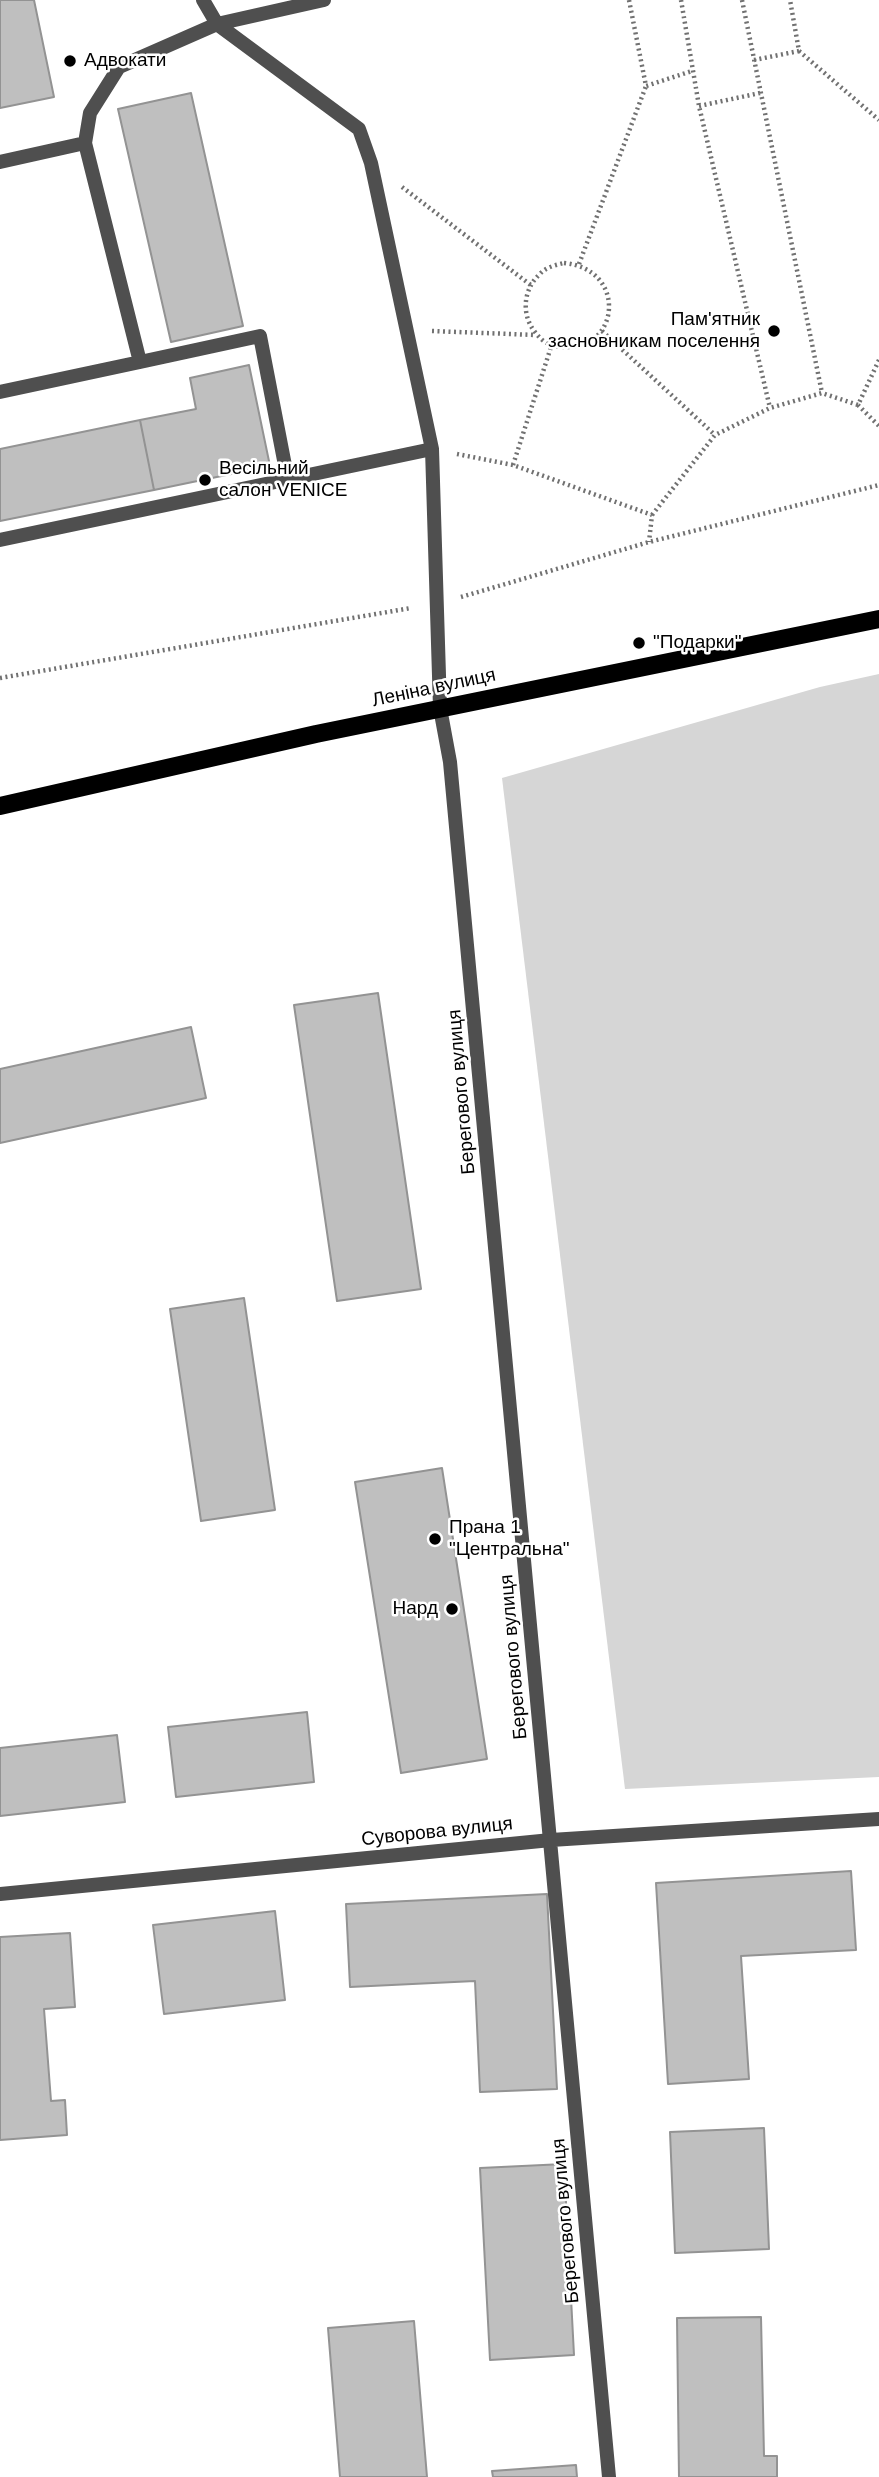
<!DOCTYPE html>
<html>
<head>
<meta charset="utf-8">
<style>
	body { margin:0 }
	canvas { display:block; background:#fff }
</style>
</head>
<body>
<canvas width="879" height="2477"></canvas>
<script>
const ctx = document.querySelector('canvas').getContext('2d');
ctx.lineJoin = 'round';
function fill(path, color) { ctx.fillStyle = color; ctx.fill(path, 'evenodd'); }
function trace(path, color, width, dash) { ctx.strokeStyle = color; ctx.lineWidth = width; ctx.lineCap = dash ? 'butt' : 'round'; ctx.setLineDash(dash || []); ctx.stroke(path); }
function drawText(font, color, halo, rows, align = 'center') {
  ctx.font = font + ' Arial,sans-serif'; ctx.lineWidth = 5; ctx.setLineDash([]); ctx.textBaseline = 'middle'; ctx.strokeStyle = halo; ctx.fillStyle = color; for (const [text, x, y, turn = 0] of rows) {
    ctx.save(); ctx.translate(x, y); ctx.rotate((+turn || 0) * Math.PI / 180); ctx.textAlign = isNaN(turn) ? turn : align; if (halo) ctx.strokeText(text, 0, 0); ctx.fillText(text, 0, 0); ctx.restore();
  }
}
const green = new Path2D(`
	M879,674V1777L625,1789L502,778L820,687Z`);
const building = new Path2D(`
	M0,0H34L54,97L0,108Z
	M191,93L243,326L171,342L118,109Z
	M249,365L270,466L154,490L140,420L196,409L190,378Z
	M140,420L154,490L0,521V449Z
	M378,993L421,1289L337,1301L294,1005Z
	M191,1027L206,1098L0,1143V1069Z
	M244,1298L275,1510L201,1521L170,1309Z
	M442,1468L487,1759L401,1773L355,1482Z
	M307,1712L314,1782L176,1797L168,1727Z
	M117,1735L125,1802L0,1816V1748Z
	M851,1871L856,1950L741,1956L749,2079L668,2084L656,1883Z
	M547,1894L557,2089L480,2092L475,1981L350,1987L346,1904Z
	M275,1911L285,2000L164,2014L153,1925Z
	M70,1933L75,2007L44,2009L51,2101L65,2100L67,2135L0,2140V1937Z
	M764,2128L769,2249L675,2253L670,2132Z
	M564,2164L574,2355L490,2360L480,2168Z
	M761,2317L764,2456H777V2477H679L677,2318Z
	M414,2321L427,2477H340L328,2328Z
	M576,2465L577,2477H493L492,2471Z`);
const path = new Path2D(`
	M629,0L646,86L692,71
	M681,0L699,106L770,408
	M742,0L822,393
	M799,51L879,120
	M754,60L799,51L790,0
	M699,106L760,93
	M402,187L532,286
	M564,263C627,269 620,348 567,347C552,347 544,344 535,332C521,315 523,289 540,274C546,267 556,265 564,263Z
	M579,264L646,86
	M432,331L536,335
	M602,331L715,435
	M879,360L858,405L879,426
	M457,454L513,465L652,515L649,542
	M513,465L551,347
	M652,515L715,435L770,408L822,393L858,405
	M461,597L649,542L879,485
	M0,678L411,608`);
const service = new Path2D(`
	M203,0L217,24L359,129L371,163L432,449L440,708
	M0,162L85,143L90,113L119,67L217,24L324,0
	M140,362L260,336L288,481
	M0,392L140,362L85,143
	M0,540L432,449`);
const minor = new Path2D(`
	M0,1894L551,1840`);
const tertiary = new Path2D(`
	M440,708L450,762L609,2477
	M551,1840L879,1819`);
const primary = new Path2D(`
	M0,806L316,734L879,619`);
const markers = [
	[70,61,7,"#000"],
	[774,331,7,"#000"],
	[205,480,7,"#000"],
	[639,643,7,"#000"],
	[435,1539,7,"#000"],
	[452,1609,7,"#000"]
];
const poiNames = [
	["Адвокати",84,61],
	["Пам'ятник",760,320,"right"],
	["засновникам поселення",760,342,"right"],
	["Весільний",219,469],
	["салон VENICE",219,491],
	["\"Подарки\"",653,643],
	["Прана 1",449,1528],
	["\"Центральна\"",449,1550],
	["Нард",438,1609,"right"]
];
const streetNames = [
	["Леніна вулиця",434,688,-12],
	["Берегового вулиця",462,1092,-95],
	["Берегового вулиця",514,1657,-95],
	["Суворова вулиця",437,1832,-6],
	["Берегового вулиця",566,2221,-95]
];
fill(green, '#d6d6d6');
fill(building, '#bfbfbf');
trace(building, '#939393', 2);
trace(path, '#717171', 4.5, [2, 3.5]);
trace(service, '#4f4f4f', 14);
trace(minor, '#4f4f4f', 14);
trace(tertiary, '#4f4f4f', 14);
trace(primary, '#000', 18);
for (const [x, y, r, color] of markers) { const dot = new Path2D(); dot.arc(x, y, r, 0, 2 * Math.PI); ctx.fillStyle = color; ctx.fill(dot); trace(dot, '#fff', 2.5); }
drawText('19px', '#000', '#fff', poiNames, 'left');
drawText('19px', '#000', '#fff', streetNames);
</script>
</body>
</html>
